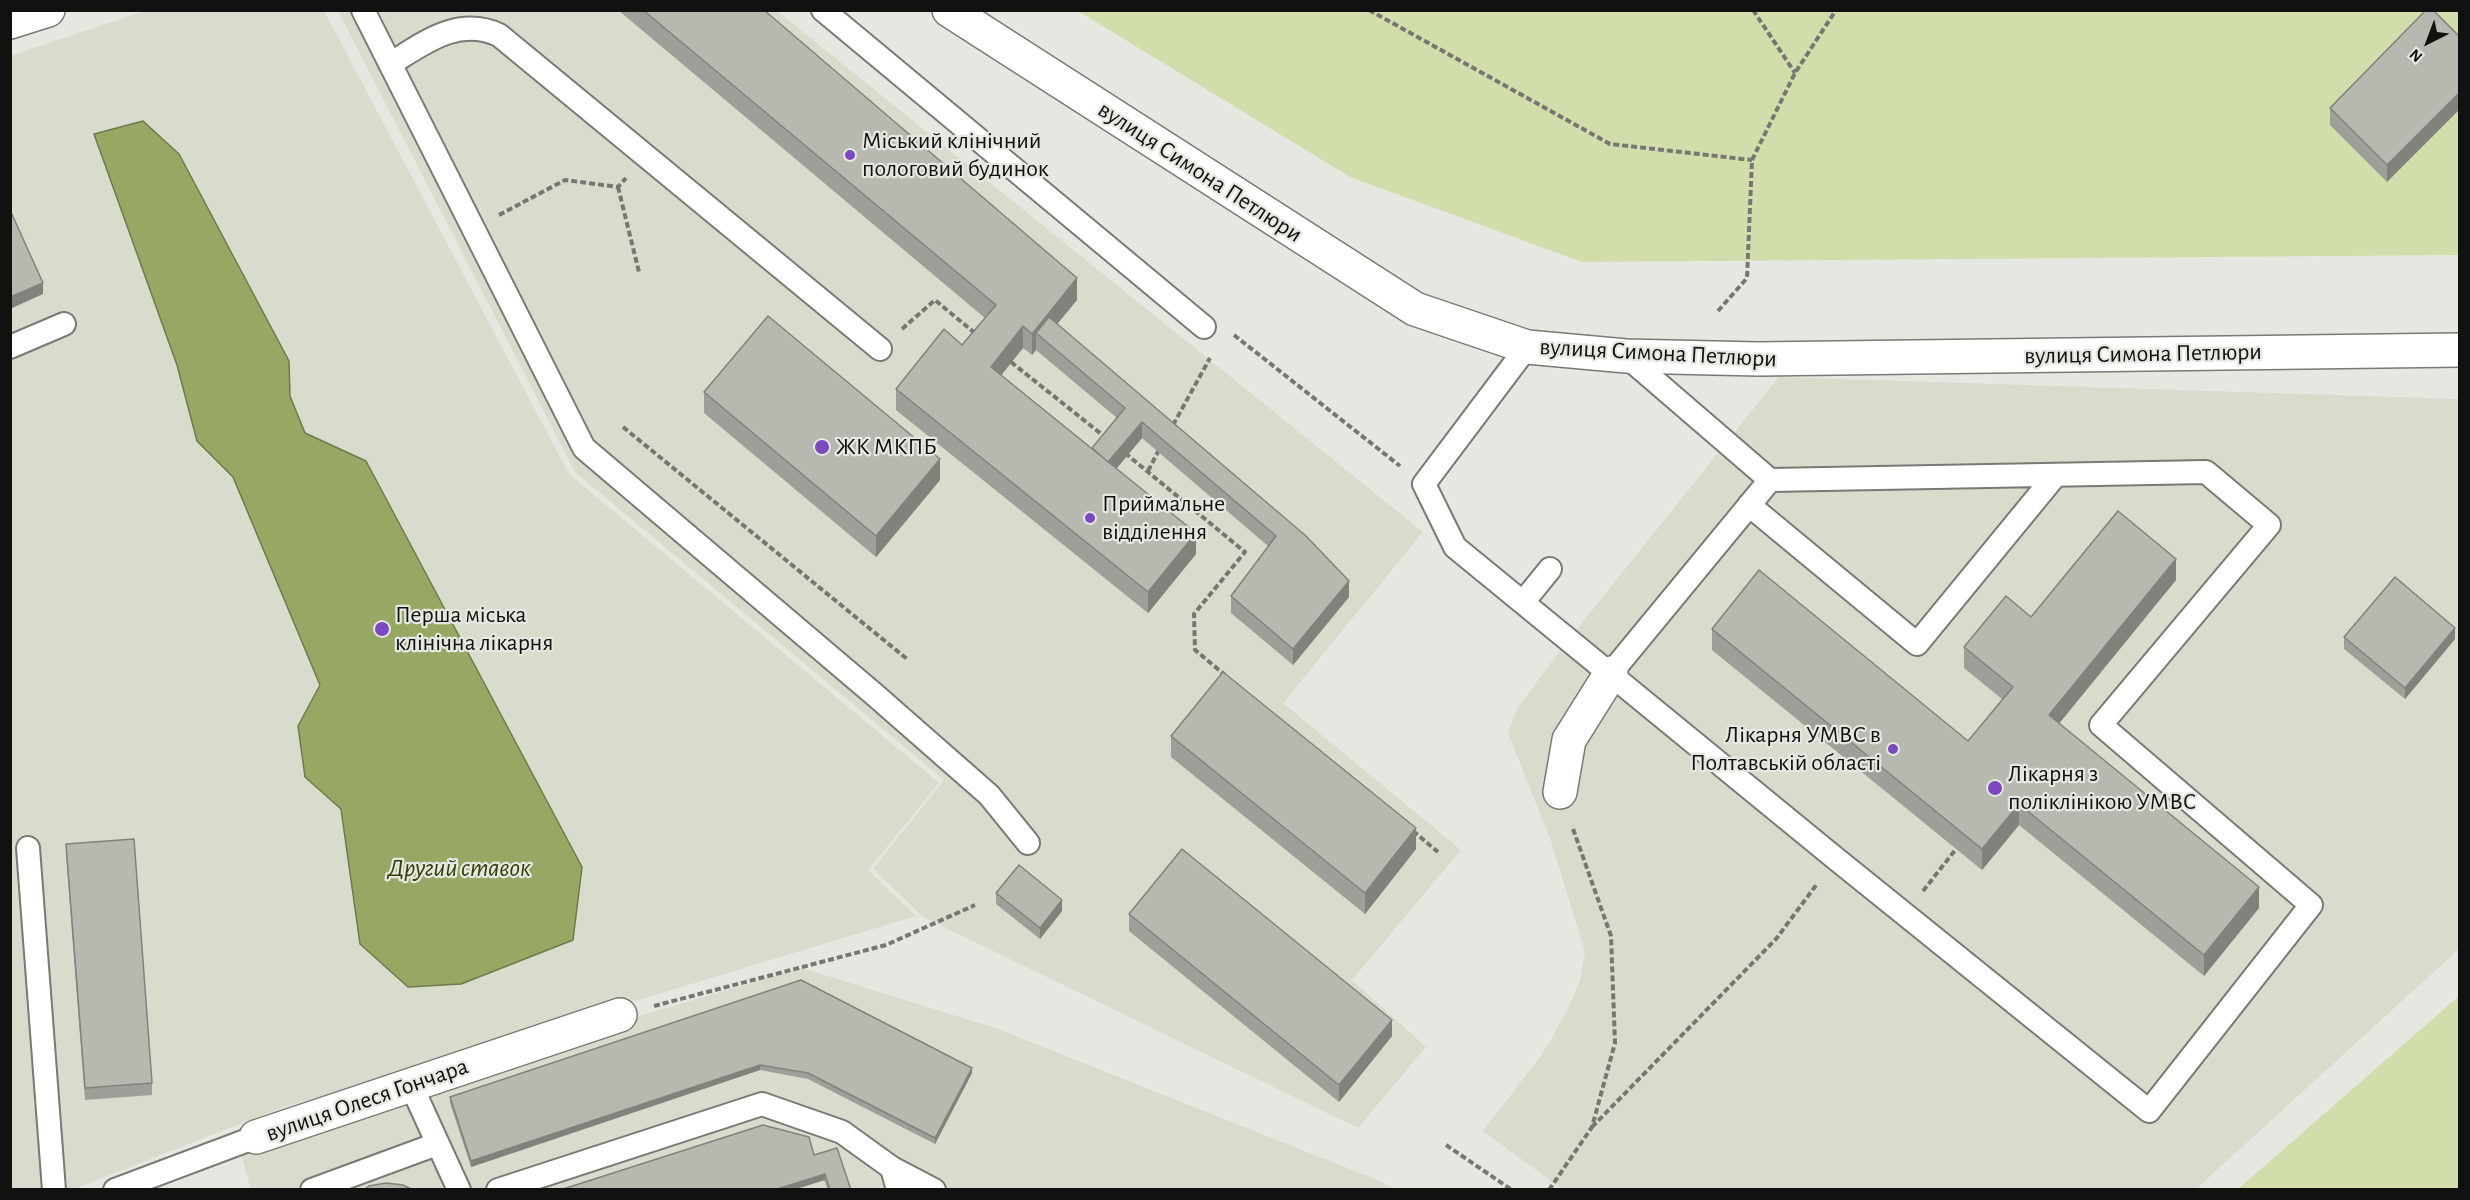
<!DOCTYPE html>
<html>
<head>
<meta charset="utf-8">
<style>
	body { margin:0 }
	#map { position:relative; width:2470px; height:1200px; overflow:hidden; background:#e5e8e0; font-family:"Alegreya Sans",sans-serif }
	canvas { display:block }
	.frame { position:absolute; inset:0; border:12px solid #11120f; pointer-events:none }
	.north { position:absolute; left:2398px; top:12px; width:60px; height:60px; -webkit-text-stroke:4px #e5e8e0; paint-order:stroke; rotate:222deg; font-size:16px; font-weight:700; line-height:24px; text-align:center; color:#11120f }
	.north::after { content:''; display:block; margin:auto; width:21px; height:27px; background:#11120f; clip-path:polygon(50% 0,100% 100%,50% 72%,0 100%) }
</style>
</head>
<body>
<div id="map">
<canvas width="2470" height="1200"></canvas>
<div class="frame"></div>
<div class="north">N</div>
</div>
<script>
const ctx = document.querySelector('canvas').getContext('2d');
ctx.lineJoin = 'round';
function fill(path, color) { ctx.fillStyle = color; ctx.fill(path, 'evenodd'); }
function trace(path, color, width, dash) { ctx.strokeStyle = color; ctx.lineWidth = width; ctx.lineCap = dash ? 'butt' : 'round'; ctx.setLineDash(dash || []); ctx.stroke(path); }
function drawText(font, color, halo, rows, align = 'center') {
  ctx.font = font + ' "Alegreya Sans",sans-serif'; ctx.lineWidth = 4.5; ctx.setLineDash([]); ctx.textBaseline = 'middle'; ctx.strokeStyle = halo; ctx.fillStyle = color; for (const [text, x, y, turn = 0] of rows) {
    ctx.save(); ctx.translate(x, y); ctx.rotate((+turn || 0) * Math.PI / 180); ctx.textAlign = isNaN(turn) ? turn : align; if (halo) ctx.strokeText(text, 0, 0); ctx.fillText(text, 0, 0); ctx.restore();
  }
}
const built = new Path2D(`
	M145,11H324L569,474L939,783L868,870L916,916L278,1109L74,1189H11L10,56Z
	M338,11H777L1423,532L1283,703L1461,850L1352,980L1426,1047L1358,1128L923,917L873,869L944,780L575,472Z
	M1779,377L2459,399V949L2196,1189H1562L1483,1131L1540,1057L1553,1036L1570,1005L1580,980L1585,952L1551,841L1508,733L1517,709L1558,653Z
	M802,968L998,1029L1380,1181L1395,1189L251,1190L236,1135Z`);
const green = new Path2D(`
	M1078,11H2459V255L1582,262L1350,177Z
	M2459,996V1189H2238Z`);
const water = new Path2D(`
	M143,121L179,154L289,361L290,396L305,433L366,461L582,867L573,940L461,984L408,987L360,944L341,809L305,777L298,726L320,685L233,477L197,441L177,365L94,134Z`);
const path = new Path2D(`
	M1369,10L1610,144L1752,160
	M1753,10L1795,73
	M618,187L639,272
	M499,215L565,180L618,187L626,178
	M1718,311L1747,278L1752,160L1795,73L1836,10
	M902,329L935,300L976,334
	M1234,335L1400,466
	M1011,362L1105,437
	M1173,425L1210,358
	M623,427L907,659
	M1125,453L1245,552L1194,614L1195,650L1225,675
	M1148,471L1160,448
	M1413,831L1438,852
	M1923,891L1956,849
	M654,1006L886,945L975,905
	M1592,1127L1776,939L1817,884
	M1446,1145L1512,1190
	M1549,1190L1592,1127L1615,1043L1611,936L1572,826`);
const lane = new Path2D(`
	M363,10L584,448L875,695L989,795L1028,843
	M823,10L1204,327
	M390,64C424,43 458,16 499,35L880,349
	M10,347L64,324
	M1527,347L1424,484L1455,547L1835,858L2149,1111L2311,905L2101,725L2269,525L2206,472L1770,480L1611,673
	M1626,356L1770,480
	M1749,505L1917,644L2054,477
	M1524,601L1550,569
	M28,848L54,1190
	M411,1085L459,1190
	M892,1168L934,1190
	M115,1190L256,1137
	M312,1190L437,1144
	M498,1190L762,1104L842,1132L892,1168L898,1190`);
const street = new Path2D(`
	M1560,792L1569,740L1611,673
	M256,1137L620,1015`);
const secondary = new Path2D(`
	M949,10L1415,309L1527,347L1626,356L1758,359L2460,350
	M10,22L48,10`);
const wall = new Path2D(`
	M618,10H764L1077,300L1057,324L1349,597L1293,665L1231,613V596L1268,546L1142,438L1116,469L1196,554L1148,613L896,410V389L962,345L985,318ZM1023,348L1032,355L1036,350L1117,418L1092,448L1001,375Z
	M2426,10L2387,182L2330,125V108Z
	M704,392L940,480L876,557L704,413Z
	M2176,580L2059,723L2259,908L2204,976L2019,825L1982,870L1712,650V629L1968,741L2002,699L1964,668V647Z
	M2344,637L2455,639L2405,699L2344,649Z
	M1171,736L1416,849L1365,914L1171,757Z
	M66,844L152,1083V1095L85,1100L66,855Z
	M996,893L1062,911L1040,939L996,904Z
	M1129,914L1392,1036L1339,1102L1129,931Z
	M801,980L972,1073L935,1144L808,1079L760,1070L471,1167L450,1103V1097Z
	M814,1155L851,1190H828Z`);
const shadedWall = new Path2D(`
	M2460,92V109L2387,182V165Z
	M1077,278V300L1044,340L1036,333V350L1032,355V334Z
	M43,283V294L10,309V297Z
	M1023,326V348L991,388V367Z
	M1142,422V438L1106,481V465Z
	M940,459V480L876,557V536Z
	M1196,533V554L1148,613V592Z
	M2176,559V580L2049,736V715Z
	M1349,581V597L1293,665V649Z
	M2455,628V639L2405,699V688Z
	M2019,804V825L1982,870V849Z
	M1416,828V849L1365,914V893Z
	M2259,887V908L2204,976V955Z
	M1062,900V911L1040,939V928Z
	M1392,1020V1036L1339,1102V1085Z
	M760,1065V1070L471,1167V1161Z
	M972,1068V1073L935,1144V1138Z
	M825,1174V1180L793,1190H774Z`);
const building = new Path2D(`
	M643,10H764L1077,278L1032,334L1023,326L991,367L1196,533L1148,592L896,389L944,329L962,345L996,305Z
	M2426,10H2433L2460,37V92L2387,165L2330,108Z
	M10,210L43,283L10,297Z
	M768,316L940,459L876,536L704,392Z
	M1049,317L1306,536L1349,581L1293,649L1231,596L1276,536L1142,422L1108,462L1092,448L1125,408L1036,333Z
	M2118,511L2176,559L2049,715L2259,887L2204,955L2019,804L1982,849L1712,629L1759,570L1968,741L2013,687L1964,647L2006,596L2031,617Z
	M2395,577L2455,628L2405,688L2344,637Z
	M1223,672L1416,828L1365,893L1171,736Z
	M134,839L152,1083L85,1088L66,844Z
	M1182,849L1392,1020L1339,1085L1129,914Z
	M1019,865L1062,900L1040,928L996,893Z
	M801,980L972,1068L935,1138L808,1073L760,1065L471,1161L450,1097Z
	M763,1125L809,1137L814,1155L837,1148L851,1190H830L825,1174L774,1190H560Z
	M386,1183L403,1185L413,1190H364L369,1186Z`);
const markers = [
	[850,155,6,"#7c49c1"],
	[822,447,8,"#7c49c1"],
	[1090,518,6,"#7c49c1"],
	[382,629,8,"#7c49c1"],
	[1893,749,6,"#7c49c1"],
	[1995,788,8,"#7c49c1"]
];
const poiNames = [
	["Міський клінічний",862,141],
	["пологовий будинок",862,169],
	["ЖК МКПБ",836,447],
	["Приймальне",1102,504],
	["відділення",1102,532],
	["Перша міська",395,615],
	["клінічна лікарня",395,643],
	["Лікарня УМВС в",1881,735,"right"],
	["Полтавській області",1881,763,"right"],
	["Лікарня з",2008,774],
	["поліклінікою УМВС",2008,802]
];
const streetNames = [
	["вулиця Симона Петлюри",1200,172,33],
	["вулиця Симона Петлюри",1658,353,3],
	["вулиця Симона Петлюри",2143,354,-1],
	["вулиця Олеся Гончара",367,1100,-19]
];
const waterNames = [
	["Другий ставок",459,868]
];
fill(built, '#d8dccd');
fill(green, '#d1deab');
fill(water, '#97a764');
trace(water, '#6f7a4a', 1.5);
trace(lane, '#787a73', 26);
trace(street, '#787a73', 36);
trace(secondary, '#787a73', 36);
trace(path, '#767772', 4, [6, 3]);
trace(lane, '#fff', 22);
trace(street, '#fff', 33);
trace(secondary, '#fff', 33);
fill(wall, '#9d9f98');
fill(shadedWall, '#80827c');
fill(building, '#b7b9b1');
trace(building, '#80827c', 1.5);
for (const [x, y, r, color] of markers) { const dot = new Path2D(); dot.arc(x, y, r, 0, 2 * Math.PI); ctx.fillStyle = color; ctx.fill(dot); trace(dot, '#e5e8e0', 2); }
drawText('24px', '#11120f', '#e5e8e0', poiNames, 'left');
drawText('24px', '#11120f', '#e5e8e0', streetNames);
drawText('italic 26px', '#343d08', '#e5e8e0', waterNames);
</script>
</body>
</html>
